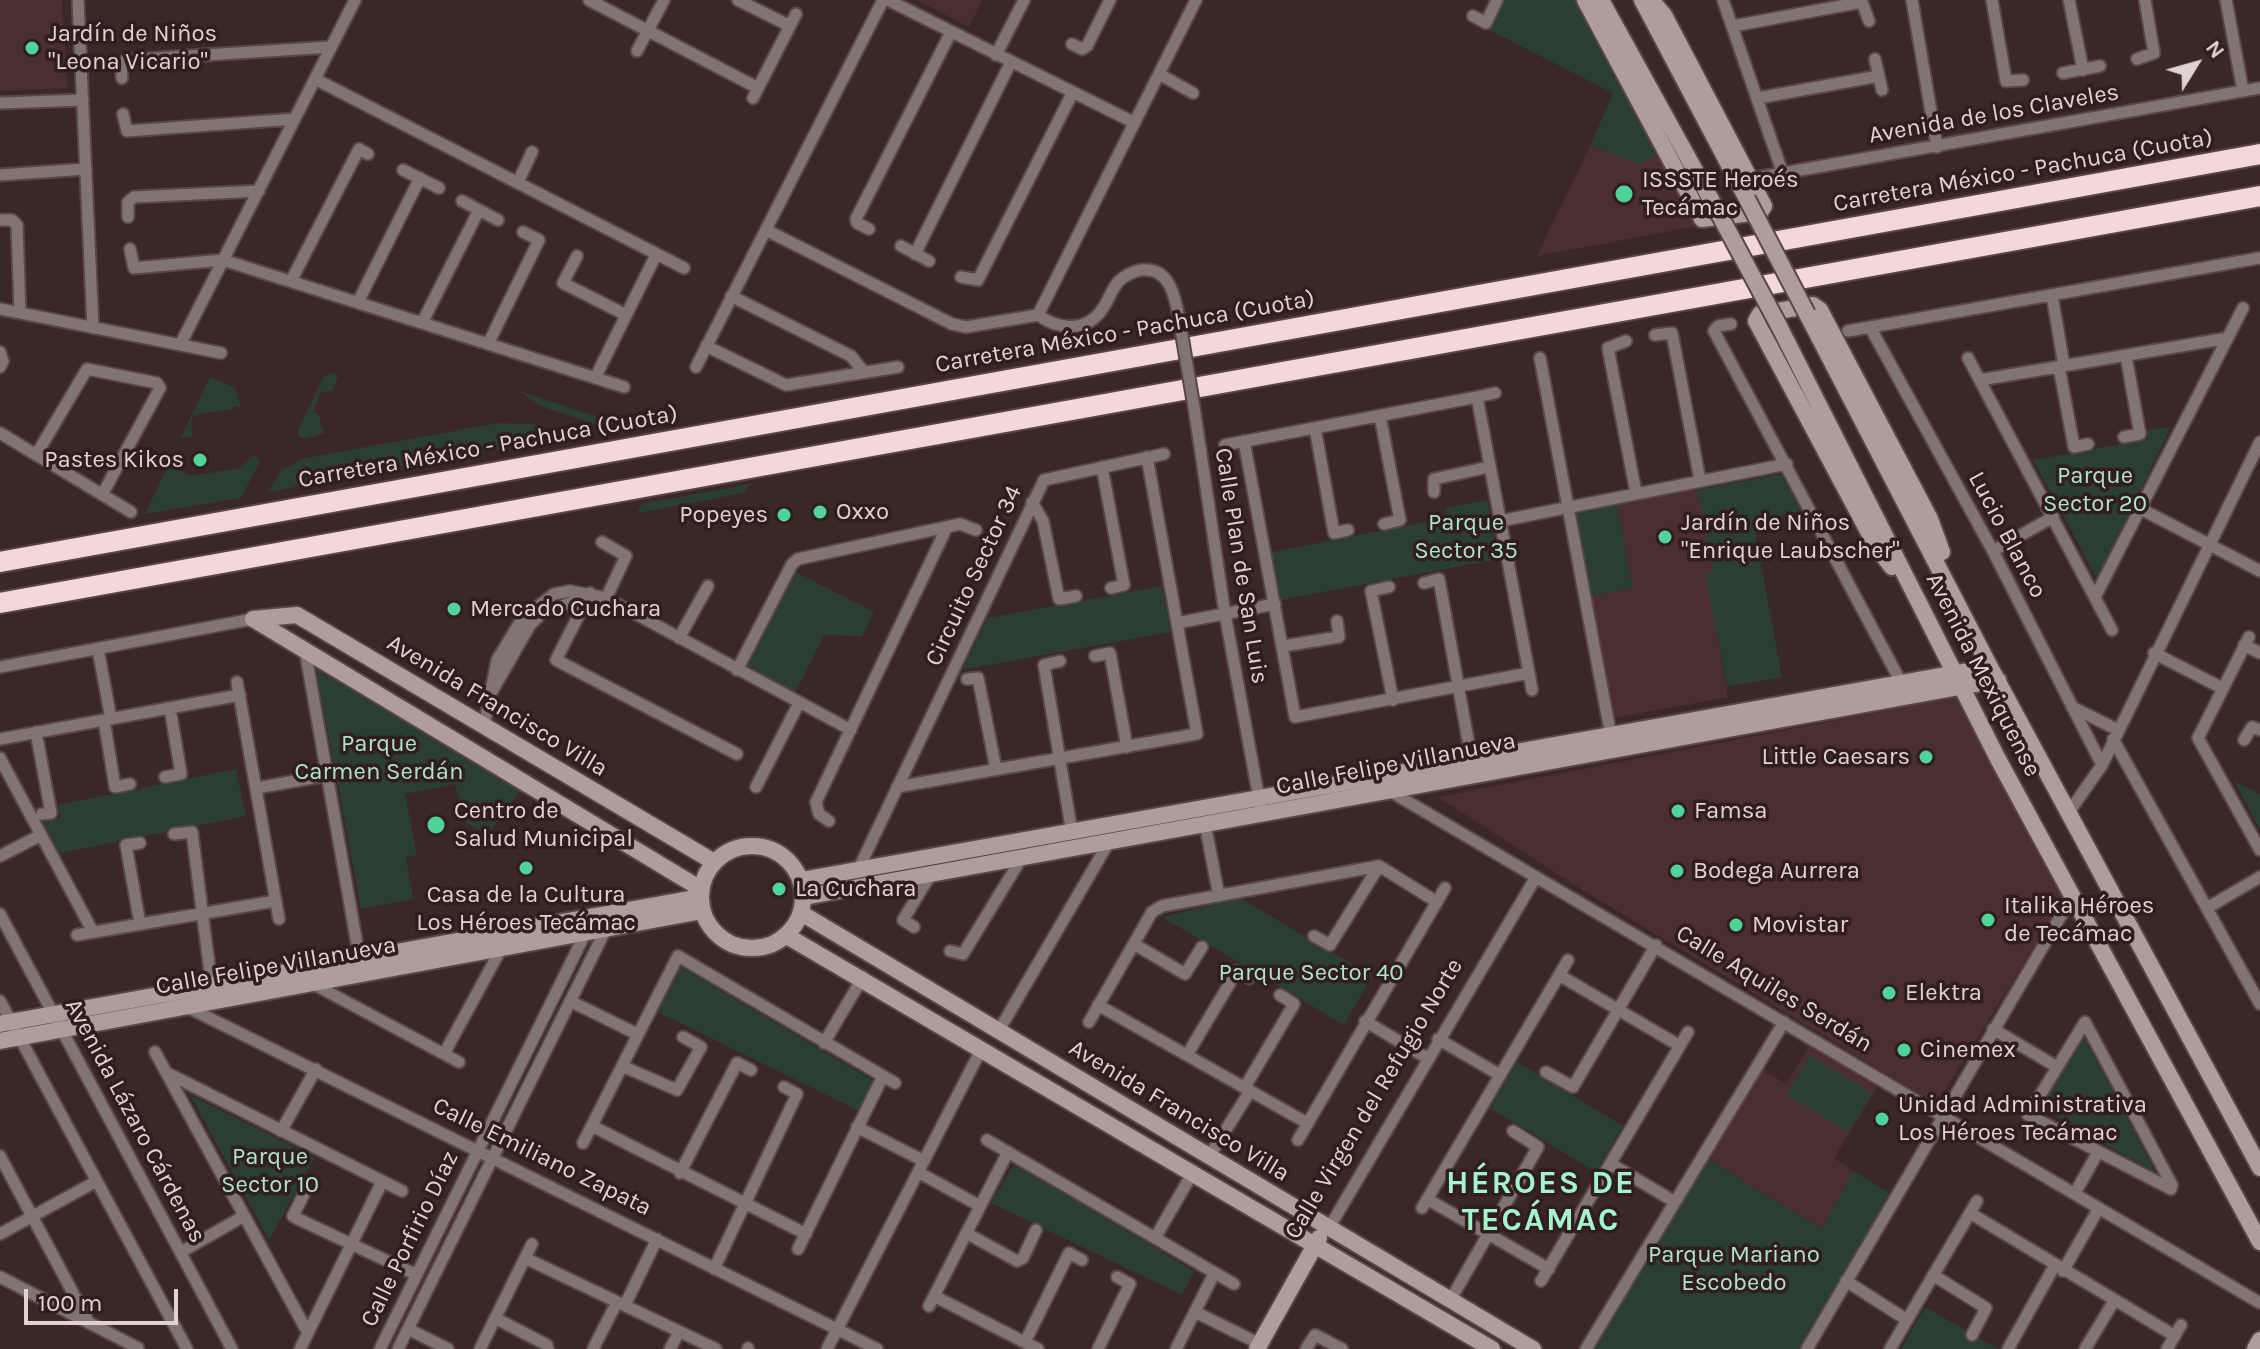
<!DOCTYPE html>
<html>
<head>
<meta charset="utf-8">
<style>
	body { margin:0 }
	#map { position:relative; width:2260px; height:1349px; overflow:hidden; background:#3c2727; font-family:Karla,sans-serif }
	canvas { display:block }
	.north { position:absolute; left:2156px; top:24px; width:80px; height:80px; -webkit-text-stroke:6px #311d1e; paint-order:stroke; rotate:53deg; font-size:22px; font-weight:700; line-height:32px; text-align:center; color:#e1d2d2 }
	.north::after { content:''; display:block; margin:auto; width:28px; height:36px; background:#e1d2d2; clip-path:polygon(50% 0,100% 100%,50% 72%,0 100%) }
	.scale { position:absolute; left:24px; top:1289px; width:154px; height:36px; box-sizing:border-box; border:4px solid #e1d2d2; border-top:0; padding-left:10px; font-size:24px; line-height:28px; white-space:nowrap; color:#e1d2d2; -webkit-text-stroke:6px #311d1e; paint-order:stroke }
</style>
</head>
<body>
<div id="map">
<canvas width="2260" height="1349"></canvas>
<div class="north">N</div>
<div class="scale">100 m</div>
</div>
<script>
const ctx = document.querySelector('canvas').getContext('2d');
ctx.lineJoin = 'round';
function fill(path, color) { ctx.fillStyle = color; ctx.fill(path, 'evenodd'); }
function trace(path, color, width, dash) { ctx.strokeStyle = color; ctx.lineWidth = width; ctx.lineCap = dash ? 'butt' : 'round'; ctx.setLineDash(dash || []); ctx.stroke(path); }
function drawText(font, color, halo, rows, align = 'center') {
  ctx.font = font + ' Karla,sans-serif'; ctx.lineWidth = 7; ctx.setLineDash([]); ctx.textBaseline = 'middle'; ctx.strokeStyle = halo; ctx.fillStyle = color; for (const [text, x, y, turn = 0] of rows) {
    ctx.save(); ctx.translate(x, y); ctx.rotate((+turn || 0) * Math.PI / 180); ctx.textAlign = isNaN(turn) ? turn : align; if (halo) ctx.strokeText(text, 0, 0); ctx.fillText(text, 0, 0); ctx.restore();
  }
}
const built = new Path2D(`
	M0,0H62L67,88L0,91Z
	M917,0H982L969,27Z
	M1590,146L1640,163L1659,153L1698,226L1537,256Z
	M1696,485L1714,573L1706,575L1728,697L1614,718L1591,596L1633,588L1616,500Z
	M1962,696L2068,893L1936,1104L1573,884L1438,797Z
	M1809,1046L1877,1087L1834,1158L1853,1171L1822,1229L1708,1159L1762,1069L1786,1084Z`);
const green = new Path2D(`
	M1505,0H1576L1659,153L1641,164L1590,146L1613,93L1489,30Z
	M331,373L338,375L333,390L320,393L314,412L319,414L321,427L326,432L306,439L299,437L298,430L324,376Z
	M210,377L236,388L241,408L234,406L233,409L194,415L191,423L193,436L181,438Z
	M520,391L612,422L609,429L540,406Z
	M498,423L533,424L567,438L340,477L267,493L282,470L305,458Z
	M2171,427L2100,574L2095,575L2033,460L2148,439L2147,430Z
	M175,450L179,469L190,476L240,468L254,455L260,461L241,498L145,514Z
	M1781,474L1802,512L1753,521L1782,677L1727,687L1705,575L1713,573L1697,490Z
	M750,484L744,493L638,513L641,504Z
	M1487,500L1499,559L1281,600L1272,552L1446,518L1445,508Z
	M1616,500L1633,588L1591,596L1575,509Z
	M794,571L874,612L862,636L824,635L795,693L745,668Z
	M1162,586L1171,632L962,670L988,618Z
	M316,669L522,789L487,835L465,822L455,784L405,794L417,855L406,857L413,899L361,909Z
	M236,769L246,816L60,853L42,821L61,818L58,805Z
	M2234,781L2260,794V830Z
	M1240,898L1372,976L1344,1025L1162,917Z
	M681,967L874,1081L859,1111L658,1012Z
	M2084,1037L2157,1174L2041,1108Z
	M1810,1055L1872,1093L1849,1132L1786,1095Z
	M1517,1062L1623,1126L1596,1172L1490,1108Z
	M190,1095L315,1157L269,1240Z
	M1708,1159L1822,1229L1853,1171L1890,1193L1799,1349H1594Z
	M1014,1164L1194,1271L1182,1295L991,1203Z
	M1925,1307L1998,1349H1901Z`);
const street = new Path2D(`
	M78,0L93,328
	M589,0L758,88
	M738,0L790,26
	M888,0L1135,123
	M1723,0L1783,174
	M1912,0L1937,147
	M1992,0L2006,81L2023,80
	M2069,0L2083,70
	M2226,0L2243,91
	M1473,16L1486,23L1497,0
	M1733,26L1862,2L1869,21
	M1072,44L1082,49L1087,46L1110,0
	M637,51L664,0
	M996,55L1024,0
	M1875,59L1882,90
	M2137,59L2154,53L2145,0
	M2063,73L2100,66
	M1159,74L1193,93
	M122,78L121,65L126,60L331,47
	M315,79L684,268
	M753,98L796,14
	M1758,98L1879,76
	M0,103L83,100
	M123,114L127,131L295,119
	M403,170L439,188
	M0,175L86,169
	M1750,179L2260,88
	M518,182L532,152
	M462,201L498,220
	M128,217V202L134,197L259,191
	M1,220H12L17,225L20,313
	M869,229L857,223L856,219L951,32
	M766,230L952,324L966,327L1038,315C1059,330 1087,333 1103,308C1109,300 1112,288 1119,281C1124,276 1134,271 1141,270C1172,266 1176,302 1180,324
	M901,246L929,261
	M130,249L134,268L223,260L624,387
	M915,254L1011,62
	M577,256L563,283L626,315
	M961,277L978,280L1073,92
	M291,281L359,149L368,154
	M2052,295L2064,366
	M731,296L851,356L863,371
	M358,302L420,178
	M0,309L221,353
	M1038,315L1196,0
	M422,323L479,210
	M1731,324L1718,326L1714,331L1902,684
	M1870,327L1993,551L2102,765
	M1848,331L2260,258
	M1655,335L1672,333L1700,480
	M1626,341L1608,348L1636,493
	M488,344L539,240L523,232
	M180,345L355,0
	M706,346L786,385L898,367
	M0,352L3,361L0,367
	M1540,358L1611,736
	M1968,358L2112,630
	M696,367L883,0
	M2059,367L2074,447L2088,444
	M595,378L656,255
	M1980,380L2228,338
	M1477,397L1495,393
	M1194,407L1225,614L1260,804
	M1380,416L1400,520L1384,524
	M1315,428L1334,533L1348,530
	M0,433L131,512
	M2124,437L2140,434L2126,356
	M1225,445L1477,397L1529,673L1295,717L1244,441
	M36,455L87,369L157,383L160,388L102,495
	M1102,467L1124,585L1111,588
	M1434,492V479L1489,467
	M1032,502L1043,521L1059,599L1076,596
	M2141,509L2260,571
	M1500,521L1787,464
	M602,542L626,556L603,605
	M1993,551L2053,517
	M1424,583L1439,579L1472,762
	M1389,587L1371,591L1393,700
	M590,593L556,660L737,754
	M2095,597L2243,308
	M1177,623L1275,604
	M2249,637L2198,738L2260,850
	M679,638L708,586
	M2244,645L2260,653
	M1283,646L1339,637L1337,621
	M98,649L111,719
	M305,650L360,961
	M2154,653L2222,688
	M1095,656L1110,653L1127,747
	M1060,661L1044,665L1072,833
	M0,667L253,619
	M737,670L792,564L798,559L960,524L976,530
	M1529,673L1532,690
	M967,679L978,678L996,769
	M237,682L279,919
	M491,693L530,625L542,613L573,602L615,605
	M2072,707L2118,730
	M104,720L115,787L130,784
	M484,726L497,660L522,619L554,594L570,591L606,598L851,730
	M36,732L51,813L42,814
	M0,739L240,695
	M2113,739L2260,1004
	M2244,740L2252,727L2260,730
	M0,758L93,932
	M165,777L181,774L170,708
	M756,787L799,703
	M897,787L1197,734L1147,457
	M257,788L328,775
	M1388,790L2260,1303
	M2069,812L2102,765L2260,442
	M829,821L819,814L816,802L947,527
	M1205,824L1219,896
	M174,834L192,832L212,988
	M0,856L41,835
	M858,870L1044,480L1164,454
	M2207,908L2260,877
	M0,914L232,1349
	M140,924L126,845L140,843
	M914,927L903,920L931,874
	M77,935L275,901
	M1314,936L1330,945L1379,866
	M1134,944L1185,974L1202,947
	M950,951L963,954L1021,859
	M1559,975L1680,1046
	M315,985L459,1062
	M0,1001L187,1349
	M570,1001L637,1034
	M1098,1005L1307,1123
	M187,1007L877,1349
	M1365,1021L1427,1058
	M1089,1022L1152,912L1162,906L1379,866L1437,902
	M2085,1022L2172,1185L2171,1189L2028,1115Z
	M1993,1029L2057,1067
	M998,1032L1109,842
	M1438,1039L1500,1075
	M824,1043L863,977
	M155,1052L308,1333
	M444,1054L501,949
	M1187,1055L1237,971L1249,978
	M622,1066L677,1090L701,1047L683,1037
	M1546,1072L1573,1087L1656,945
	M167,1073L402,1191
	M1245,1087L1294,1004L1280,995
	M592,1126L806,1234
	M857,1127L924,1161
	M281,1131L316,1069
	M987,1140L1234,1284
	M1298,1140L1445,888
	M583,1143L678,956L895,1083
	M0,1156L89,1323
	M1209,1157L1250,1091
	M1611,1164L1675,1202
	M918,1172L980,1206
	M680,1173L737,1063L751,1070
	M306,1190L293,1216L296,1218L417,1275
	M2075,1193L2097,1154
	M1427,1199L1549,1269
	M1422,1208L1568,960
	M1970,1213L2175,1336
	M1329,1228L1536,877
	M966,1233L1017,1261L1023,1258L1036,1230
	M0,1234L95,1182
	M1155,1238L1192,1174
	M798,1249L883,1076
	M181,1252L244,1216
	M525,1258L716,1349
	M714,1269L797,1094L784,1087
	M2063,1271L2099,1208
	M1933,1275L1986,1308L1972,1335
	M0,1277L138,1348
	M1541,1281L1688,1032
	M1846,1281L1907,1320
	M934,1296L1038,1349
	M1451,1299L1538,1147L1513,1131
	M625,1305L657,1239
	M929,1306L1008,1152
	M1195,1312L1260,1344
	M495,1318L547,1345L548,1349
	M408,1329L448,1349
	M1025,1342L1069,1253L1082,1260
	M300,1349L382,1182
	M380,1349L586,932
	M398,1349L606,929
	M480,1349L532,1244
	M593,1349L617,1302
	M670,1349L679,1332
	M748,1349V1348
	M827,1349L982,1048
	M1098,1349L1130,1284L1117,1277
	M1176,1349L1214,1274
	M1306,1349L1315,1335L1342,1349
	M1586,1349L1784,1022
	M1807,1349L2072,897
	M1890,1349L1977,1201
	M2008,1349L2055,1265
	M2085,1349L2114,1301
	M2167,1349L2181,1325`);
const secondary = new Path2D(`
	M1585,0L1702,219L1760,212L1764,206L1750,179L1664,15L1651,0
	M1601,0L1718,212
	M1642,0L1747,199
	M1807,314L1990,667L2260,1168
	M1778,324L1998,759L2260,1242
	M1892,567L1877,548L1756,321L1760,314L1813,305L1820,310L1930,519L1942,552
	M253,619L297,615L714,862
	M253,619L701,889
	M701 897a51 51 0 1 1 102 0a51 51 0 1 1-102 0Z
	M801,880L1990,667
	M804,897L1998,680
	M801,913L1533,1349
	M787,936L1492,1349
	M0,1024L700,897
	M0,1041L702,911
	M1257,1349L1319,1238
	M2255,1349L2260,1340`);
const highway = new Path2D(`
	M0,562L2260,154
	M0,603L2260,196`);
const streetBridge = new Path2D(`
	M1180,324L1194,407`);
const secondaryBridge = new Path2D(`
	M1747,199L1807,314
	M1718,212L1778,324`);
const markers = [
	[32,48,8,"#4fd399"],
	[1624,194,10,"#4fd399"],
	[200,460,8,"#4fd399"],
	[820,512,8,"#4fd399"],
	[784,515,8,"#4fd399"],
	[1665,537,8,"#4fd399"],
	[454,609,8,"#4fd399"],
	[1926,757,8,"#4fd399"],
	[1678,811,8,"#4fd399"],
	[436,825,10,"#4fd399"],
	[526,868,8,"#4fd399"],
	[1677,871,8,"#4fd399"],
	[779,889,8,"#4fd399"],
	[1988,920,8,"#4fd399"],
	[1736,925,8,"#4fd399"],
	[1889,993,8,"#4fd399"],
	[1904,1050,8,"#4fd399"],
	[1882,1119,8,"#4fd399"]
];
const poiNames = [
	["Jardín de Niños",48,34],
	["\"Leona Vicario\"",48,62],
	["ISSSTE Heroés",1642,180],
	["Tecámac",1642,208],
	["Pastes Kikos",184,460,"right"],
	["Oxxo",836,512],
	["Popeyes",768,515,"right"],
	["Jardín de Niños",1681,523],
	["\"Enrique Laubscher\"",1681,551],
	["Mercado Cuchara",470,609],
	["Little Caesars",1910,757,"right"],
	["Centro de",454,811],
	["Salud Municipal",454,839],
	["Famsa",1694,811],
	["Bodega Aurrera",1693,871],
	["La Cuchara",795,889],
	["Casa de la Cultura",526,895,"center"],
	["Los Héroes Tecámac",526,923,"center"],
	["Italika Héroes",2004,906],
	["de Tecámac",2004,934],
	["Movistar",1752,925],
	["Elektra",1905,993],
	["Cinemex",1920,1050],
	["Unidad Administrativa",1898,1105],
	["Los Héroes Tecámac",1898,1133]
];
const streetNames = [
	["Avenida de los Claveles",1994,114,-10],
	["Carretera México - Pachuca (Cuota)",2023,171,-10],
	["Carretera México - Pachuca (Cuota)",1125,332,-10],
	["Carretera México - Pachuca (Cuota)",488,447,-10],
	["Lucio Blanco",2007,535,62],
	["Calle Plan de San Luis",1241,566,81],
	["Circuito Sector 34",974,576,-65],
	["Avenida Mexiquense",1983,675,63],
	["Avenida Francisco Villa",497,706,31],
	["Calle Felipe Villanueva",1396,764,-11],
	["Calle Felipe Villanueva",276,966,-10],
	["Calle Aquiles Serdán",1774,989,31],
	["Calle Virgen del Refugio Norte",1374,1099,-59],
	["Avenida Francisco Villa",1179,1111,31],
	["Avenida Lázaro Cárdenas",135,1121,62],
	["Calle Emiliano Zapata",542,1157,26],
	["Calle Porfirio Díaz",410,1239,-64]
];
const parkNames = [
	["Parque",2095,476],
	["Sector 20",2095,504],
	["Parque",1466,523],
	["Sector 35",1466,551],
	["Parque",379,744],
	["Carmen Serdán",379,772],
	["Parque Sector 40",1311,973],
	["Parque",270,1157],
	["Sector 10",270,1185],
	["Parque Mariano",1734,1255],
	["Escobedo",1734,1283]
];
const districtNames = [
	["HÉROES DE",1541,1184],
	["TECÁMAC",1541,1221]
];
fill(built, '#4b2f30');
fill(green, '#2a3e33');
trace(street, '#5a4646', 15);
trace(secondary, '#5a4646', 20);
trace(highway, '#5a4646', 24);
trace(street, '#807574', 11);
trace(secondary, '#af9d9c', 16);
trace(highway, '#f4d8d7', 20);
trace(streetBridge, '#5a4646', 15, []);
trace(secondaryBridge, '#5a4646', 20, []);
trace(streetBridge, '#807574', 11);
trace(secondaryBridge, '#af9d9c', 16);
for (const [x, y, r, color] of markers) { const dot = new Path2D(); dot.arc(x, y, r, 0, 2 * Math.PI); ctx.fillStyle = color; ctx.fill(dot); trace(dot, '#311d1e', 3); }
drawText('24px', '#e1d2d2', '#311d1e', poiNames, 'left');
drawText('24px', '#e1d2d2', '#311d1e', streetNames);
drawText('24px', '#ace4c6', '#311d1e', parkNames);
ctx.letterSpacing = '2px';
drawText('bold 32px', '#a3f6cb', '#311d1e', districtNames);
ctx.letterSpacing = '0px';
</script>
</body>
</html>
